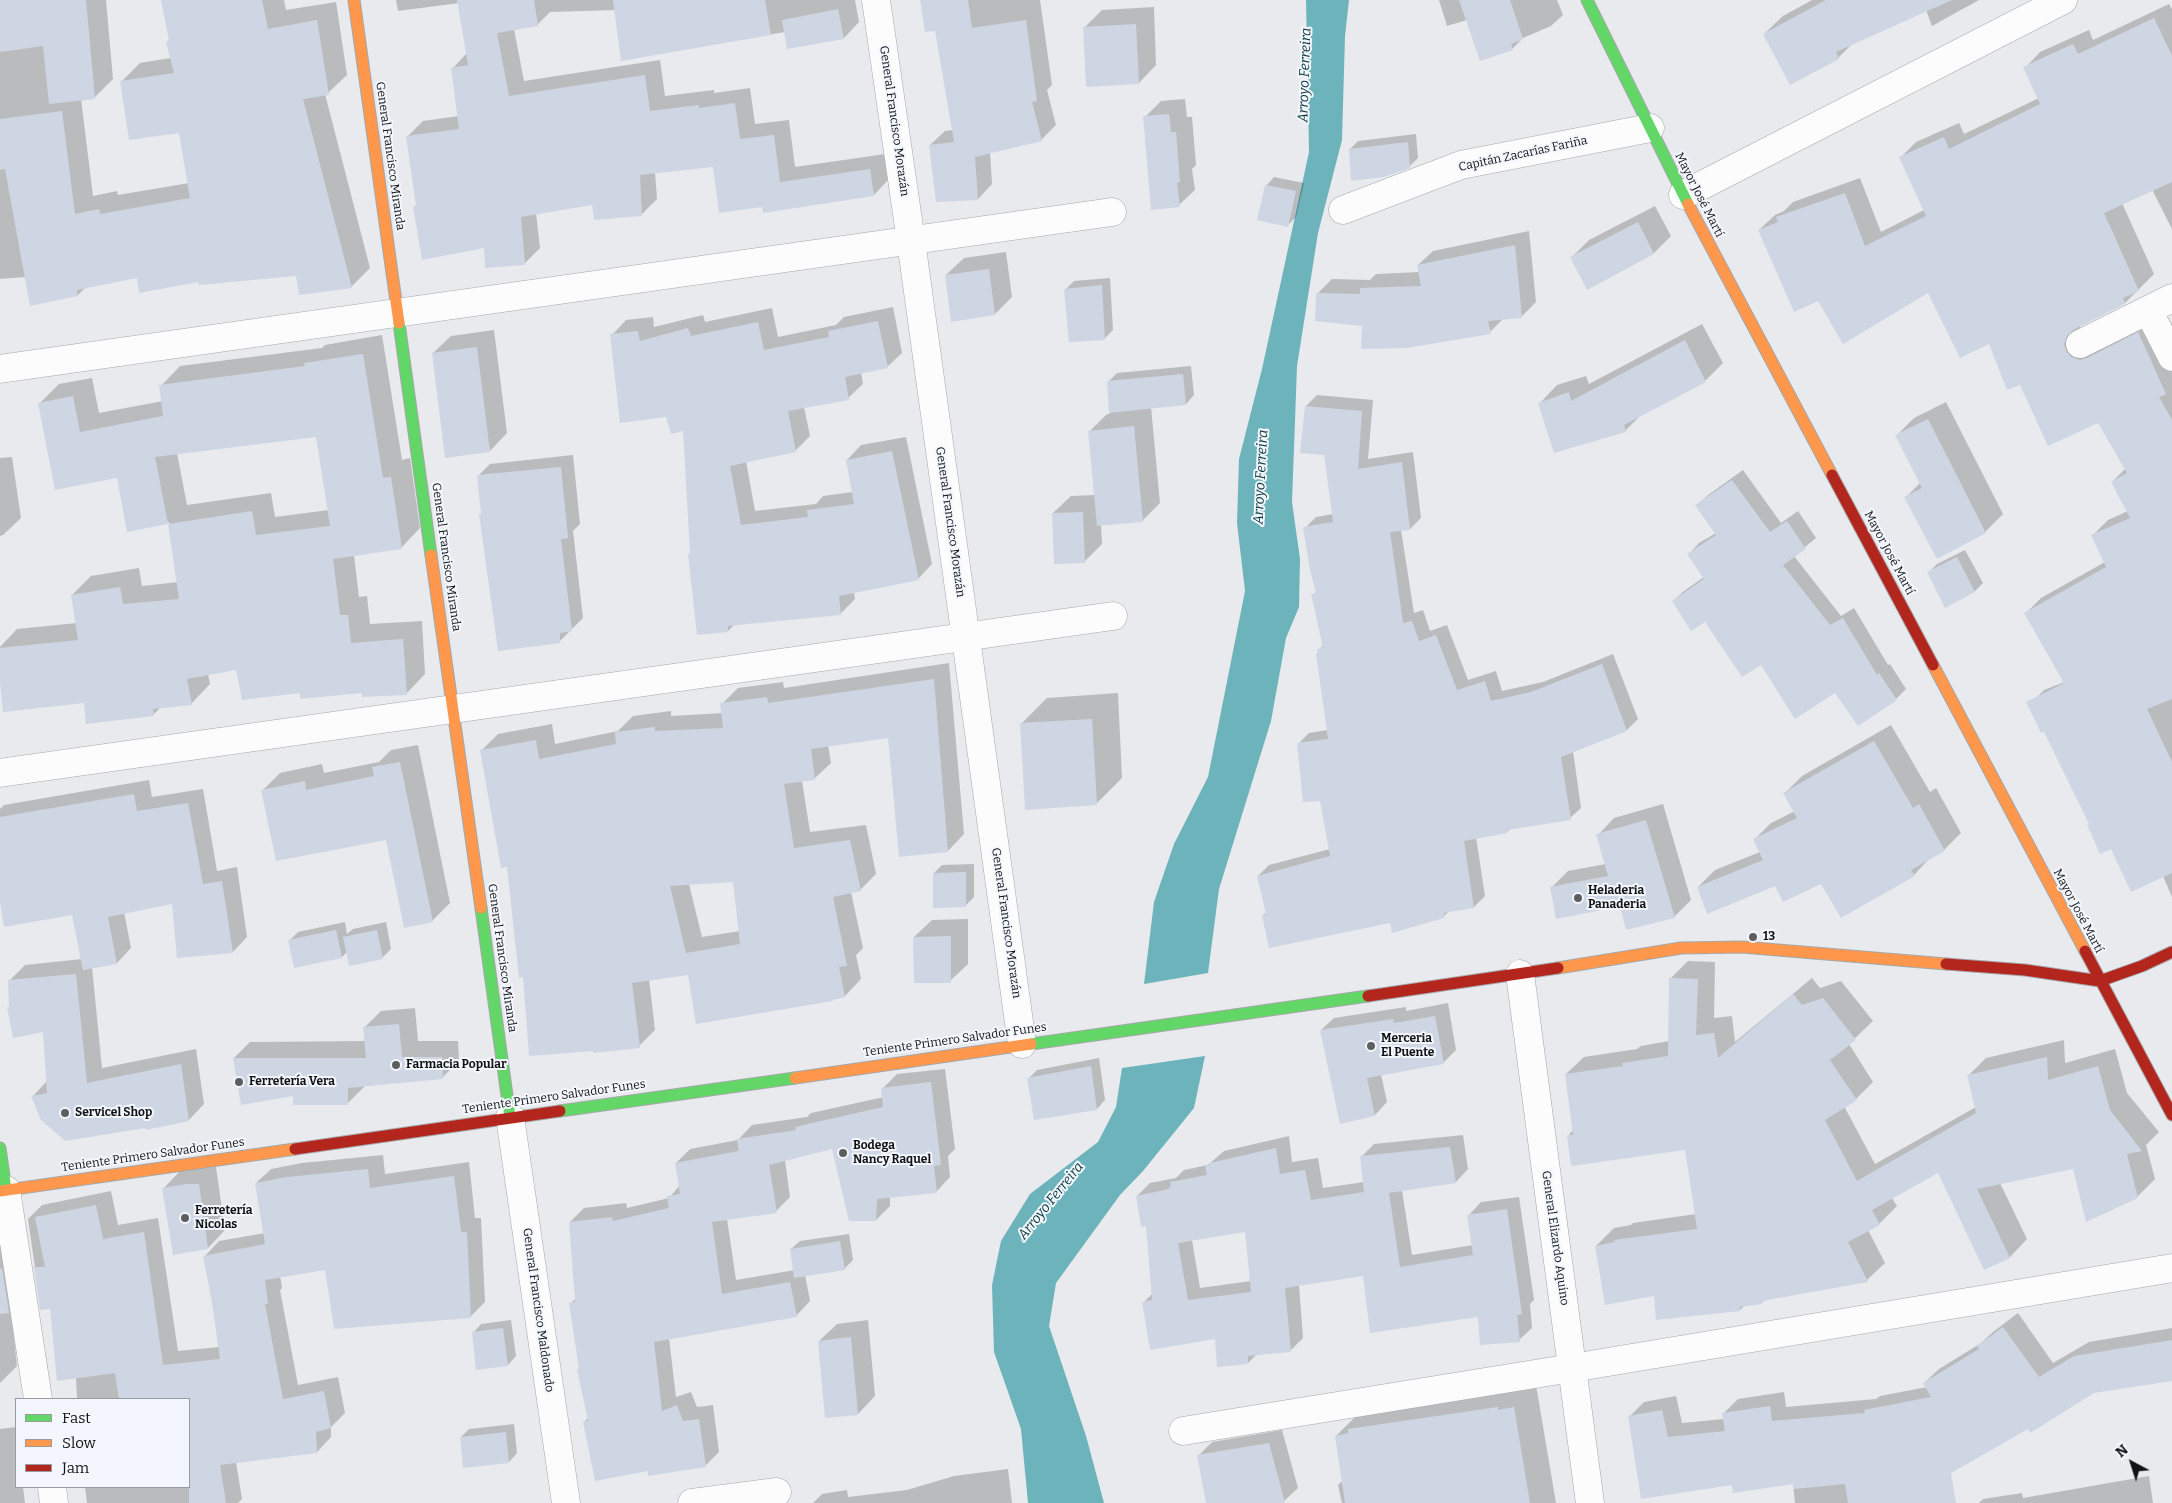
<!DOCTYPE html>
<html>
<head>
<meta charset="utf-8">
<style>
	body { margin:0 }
	#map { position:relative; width:2172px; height:1503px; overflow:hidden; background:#e8eaed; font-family:Bitter,serif }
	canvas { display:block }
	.legend { position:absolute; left:15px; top:1398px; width:175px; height:90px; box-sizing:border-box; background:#f3f7fd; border:1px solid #999ba0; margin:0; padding:6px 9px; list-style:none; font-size:15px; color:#111214 }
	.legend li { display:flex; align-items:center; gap:10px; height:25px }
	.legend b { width:25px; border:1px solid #999ba0 }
	.north { position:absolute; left:2107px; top:1438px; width:50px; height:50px; -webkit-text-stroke:4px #f3f7fd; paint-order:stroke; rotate:320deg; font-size:14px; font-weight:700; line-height:20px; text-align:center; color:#111214 }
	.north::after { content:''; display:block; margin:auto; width:18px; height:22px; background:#111214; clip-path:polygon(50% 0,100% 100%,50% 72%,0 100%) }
</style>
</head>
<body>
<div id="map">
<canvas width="2172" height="1503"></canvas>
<ul class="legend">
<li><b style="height:6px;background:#63d668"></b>Fast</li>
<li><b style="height:6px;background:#ff974d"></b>Slow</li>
<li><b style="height:6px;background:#b3261e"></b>Jam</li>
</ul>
<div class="north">N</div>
</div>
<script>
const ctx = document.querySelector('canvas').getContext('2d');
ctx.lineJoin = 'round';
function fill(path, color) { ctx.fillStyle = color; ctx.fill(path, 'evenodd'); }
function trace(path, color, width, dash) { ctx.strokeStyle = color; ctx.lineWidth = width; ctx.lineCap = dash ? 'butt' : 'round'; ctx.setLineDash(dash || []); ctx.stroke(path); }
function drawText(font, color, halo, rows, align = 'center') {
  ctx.font = font + ' Bitter,serif'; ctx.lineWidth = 4; ctx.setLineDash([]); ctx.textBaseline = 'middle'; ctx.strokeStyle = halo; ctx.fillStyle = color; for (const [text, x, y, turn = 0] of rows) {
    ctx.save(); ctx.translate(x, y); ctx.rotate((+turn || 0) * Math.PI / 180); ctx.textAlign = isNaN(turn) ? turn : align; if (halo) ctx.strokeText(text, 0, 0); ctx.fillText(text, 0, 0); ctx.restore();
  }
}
const water = new Path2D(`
	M1306,0H1349L1345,36L1342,140L1318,233L1297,366L1292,502L1300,559L1299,607L1286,638L1271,721L1219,889L1208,973L1144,984L1154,902L1174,844L1208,777L1245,591L1237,523L1239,459L1262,369L1309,152Z
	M1205,1056L1194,1108L1143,1171L1120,1195L1056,1283L1049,1326L1086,1436L1104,1503H1028L1021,1429L994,1352L992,1285L1001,1241L1030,1194L1098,1142L1116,1107L1122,1068Z`);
const shadow = new Path2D(`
	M0,0H106L113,79L94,98L81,99L93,196L117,191L118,195L189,183L180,131L122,81L140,63L171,58L167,42L170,39L163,0H284L286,10L336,2L347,75L328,93L325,94L370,268L351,287L297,275L199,280L138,277L86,287L78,295L31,304L26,277L0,279Z
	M396,0H855L859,22L844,38L785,32L622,59L616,10L550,12L537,25L514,29L524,81L660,60L665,96L714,90V93L750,88L755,124L789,120L795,167L885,154L889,179L874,195L763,205L714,166L655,172L657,199L642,214L593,204L536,213L540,248L524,264L414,207L417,204L407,137L423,121L459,116L453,68L467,53L459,3L398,11Z
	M922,0H1040L1052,85L1047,90L1056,125L1041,140L990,152L992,184L978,199L930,145L945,131L953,130L936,29Z
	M1439,0H1557L1563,15L1551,26L1523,38L1512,49L1467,20L1447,26Z
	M1812,0H1979L1932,26L1926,10L1853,43L1838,58L1764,34L1783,16Z
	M2169,4L2172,9V229L2102,91L2077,103L2154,274L2125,303L2080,325L2081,335L2154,318L2172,354V587L2026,613L2041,598L2105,562L2093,535L2108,520L2128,511L2112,482L2125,469L2099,421L2021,384L1989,342L1929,292L1819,300L1759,230L1775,215L1784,211L1793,202L1860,178L1881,232L1924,210L1901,157L1916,142L1959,123L1964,134L2039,98L2025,68L2040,52L2089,30L2093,40Z
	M1154,7L1156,65L1139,83L1084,28L1102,10Z
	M1185,99L1187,117H1192L1196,165L1192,169L1195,190L1179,205L1145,117L1161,101Z
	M1416,134L1418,158L1409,167L1350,149L1358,141Z
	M1274,177L1304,183L1296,217L1288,225L1266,186Z
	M1655,206L1671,236L1654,253L1572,257L1589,240Z
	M1529,231L1536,302L1521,317L1504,318L1490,332L1364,324L1318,293L1332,279L1370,280L1376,274L1420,272L1418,265L1433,251Z
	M1006,252L1012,297L995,314L946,275L964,258Z
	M1110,278L1113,330L1104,339L1065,290L1074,281Z
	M893,307L902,353L887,367L861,372L863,384L848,398L804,407L810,436L795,451L746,461L755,511L816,504L823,496L853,492L847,460L861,445L906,437L932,564L918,579L854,591L855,599L841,613L735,624L728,631L692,552L684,430L667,415L612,335L626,320L653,317L654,327L703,315L705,322L772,308L778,337L836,325L844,317Z
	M1702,324L1723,363L1705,381L1643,413L1625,431L1540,403L1557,385L1586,376L1589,384Z
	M494,330L507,433L490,451L433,353L451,336Z
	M382,335L402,460L410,458L420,528L401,548L354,555L359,597L367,596L370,624L422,621L425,674L406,694L301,692L237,669L208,674L210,684L191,704L161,707L153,715L85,702L0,670V647L17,629L77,623L72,595L91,576L139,568L142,586L178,582L169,522L128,530L118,476L39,404L59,384L92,378L99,413L163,401L161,386L180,366L322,348L325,345ZM317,435L329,510L275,517L271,493L187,505L177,453Z
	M1191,366L1194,395L1186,404L1151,407L1160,503L1142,521L1101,525L1102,544L1084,562L1053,513L1071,496L1095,495L1089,432L1107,414H1110L1108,382L1117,373Z
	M1317,395L1373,400L1368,459L1413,452L1421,518L1410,529L1401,530L1414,613L1423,610L1430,631L1447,625L1468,680L1496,671L1502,691L1543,682L1613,654L1638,719L1627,730L1573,751L1581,808L1570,818L1511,828L1507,832L1476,837L1485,896L1474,907L1449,911L1444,916L1391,922L1263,915L1267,912L1258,876L1269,865L1330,849L1321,799L1298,744L1309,733L1328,730L1317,654L1323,645L1313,595L1317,591L1305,528L1316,517L1333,514L1325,454L1306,406Z
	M1946,402L2003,514L1985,532L1906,497L1921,482L1897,435L1914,418Z
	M573,455L580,524L573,531L583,618L559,642L480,515L482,512L478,476L490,464Z
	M12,457L21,518L3,535L0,536V458Z
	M1743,470L1781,523L1798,511L1816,538L1794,556L1841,616L1854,608L1888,665L1890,664L1906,689L1896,699L1762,663L1705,620L1673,601L1684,591L1704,577L1689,554L1699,543L1716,533L1697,505L1708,495Z
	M1965,550L1983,583L1975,591L1928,573L1937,564Z
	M2172,640V897L2163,876L2112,848L2090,823L2044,730L2029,705L2044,690Z
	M949,663L964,834L948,851L890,737L828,745L831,763L814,779L802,781L810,832L866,825L876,874L860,890L851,892L863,948L856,955L861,979L845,996L835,998L689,974L649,979L655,1030L639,1046L524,976L508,865L482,750L498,734L552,724L555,744L618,731L633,716L671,711V716L723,713L722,704L738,688L783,682L784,688ZM734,881L740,931L702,937L689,884Z
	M1118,693L1122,778L1096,804L1021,724L1047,698Z
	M1891,725L1930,792L1936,788L1961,833L1944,850L1931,857L1914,875L1822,882L1698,887L1715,870L1760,852L1754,840L1771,823L1795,811L1785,793L1802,776Z
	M418,745L450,903L432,921L387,838L262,791L280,773L322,764L324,773L379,762L391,750Z
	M149,780L152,797L203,789L217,871L237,867L247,937L233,952L173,903L124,912L131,948L117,963L92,967L102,1068L196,1049L204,1104L189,1120L33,1096L47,1081L44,1031L10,1006L9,981L25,965L82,959L73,913L0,893V809L4,805Z
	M1663,804L1691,900L1674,917L1622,908L1551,888L1568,871L1606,864L1598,835L1614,818Z
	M974,864V897L965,906L934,873L942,865Z
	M968,919V964L950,981L914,937L932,920Z
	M345,922L347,934L353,929L386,922L391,949L382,958L347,952L342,957L295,967L290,940L298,932Z
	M1688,961L1715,962L1714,1018L1732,1016L1735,1042L1812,978L1820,988L1841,981L1873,1021L1849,1044L1873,1082L1856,1099L1844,1106L1875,1164L1976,1107L1969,1075L1986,1058L2064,1040L2065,1063L2115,1049L2127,1093L2159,1132L2146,1145L2155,1179L2137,1197L2073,1168L2000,1183L2027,1239L2010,1257L1985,1269L1938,1171L1892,1198L1897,1206L1879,1224L1868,1230L1885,1263L1867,1280L1766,1299L1761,1303L1745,1305L1740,1310L1655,1295L1596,1246L1614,1228L1631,1225L1633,1223L1696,1214L1686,1149L1568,1136L1573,1130L1566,1074L1584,1057L1637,1049L1641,1046L1669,1041L1670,979Z
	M1448,1003L1456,1050L1443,1063L1381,1074L1387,1102L1375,1115L1321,1030L1334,1018L1406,1007V1011Z
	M415,1008L418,1041H458L459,1061L442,1078L364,1085V1087L347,1104L294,1094L234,1058L250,1042L366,1041L364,1028L381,1011Z
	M1099,1058L1105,1100L1097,1109L1028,1079L1037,1070Z
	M945,1069L955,1149L948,1156L950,1177L936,1192L890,1197V1206L876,1220L833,1148L785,1160L790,1197L776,1211L727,1219L736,1280L795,1270L791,1249L800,1241L849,1234L853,1260L844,1269L805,1275L810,1301L796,1316L669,1338L676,1397L691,1392L697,1407L713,1405L719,1452L705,1466L649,1469L584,1422L588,1418L578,1370L580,1367L571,1303L576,1298L570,1222L584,1208L626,1203L627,1208L669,1198L680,1185L676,1163L690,1149L738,1140L752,1125L807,1117L811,1113L884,1097L883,1088L897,1074Z
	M1463,1135L1468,1169L1456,1182L1402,1190L1412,1255L1473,1245L1469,1215L1481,1202L1519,1197L1534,1300L1530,1304L1532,1328L1519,1340L1479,1316L1364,1275L1299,1285L1303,1338L1291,1350L1257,1354L1248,1363L1216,1337L1144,1302L1153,1293L1147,1225L1137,1196L1150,1183L1176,1178L1184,1170L1208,1165L1224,1151L1289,1136L1292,1162L1318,1158L1323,1188L1364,1182L1362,1156L1374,1144ZM1246,1231L1251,1281L1200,1288L1192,1240Z
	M383,1155L385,1174L469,1162L475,1218H481L485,1302L470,1317L326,1268L280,1276L282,1288L280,1290L298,1385L338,1377L345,1413L331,1427V1437L317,1452L236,1462L242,1499L238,1503H87L85,1487H189V1399H77L76,1377L51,1308L41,1309L28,1219L42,1205L111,1191L118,1225L158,1218L178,1351L219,1347L205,1256L219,1241L265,1233L256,1183L271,1169L302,1163Z
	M216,1167L225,1230L208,1248L164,1188L181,1170Z
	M0,1206L17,1366L0,1383Z
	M2018,1313L2053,1363L2089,1342L2172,1328V1380L2093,1391L1898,1503H1795L1793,1483L1733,1484L1629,1417L1644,1402L1676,1396L1682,1423L1724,1419V1413L1738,1399L1784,1392L1786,1407L1876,1399L1880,1396L1927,1387L1924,1383L1939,1369L1981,1343L1993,1332Z
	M511,1320L516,1356L508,1365L477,1369L473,1333L481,1324Z
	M868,1320L875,1396L858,1414L819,1341L837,1324Z
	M1536,1385L1556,1503H1342L1338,1485L1343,1480L1336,1436L1359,1413Z
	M514,1424L517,1453L509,1462L461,1437L469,1429Z
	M16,1427V1487H23L25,1503H0V1429Z
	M1282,1430L1298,1488L1284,1501L1251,1503L1198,1456L1212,1442Z
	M1008,1469L1012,1503H813L822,1494L847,1490L848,1497L907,1490L954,1476Z
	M2149,1476L2153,1503H1979L1983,1499L2022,1493L2023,1498Z`);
const building = new Path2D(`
	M0,0H86L95,99L49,104L43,46L0,52Z
	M161,0H262L268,29L317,20L329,95L303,99L352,288L299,295L296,276L199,285L198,282L139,293L137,278L77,290L78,296L30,306L5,169L0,170V119L62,111L75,214L99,209L100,214L190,198L179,133L129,140L120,81L174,73L166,42L169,41Z
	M457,0H534L538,26L497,33L509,96L645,75L650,111L699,105V108L735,103L740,139L774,135L780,182L870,169L874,196L763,213L762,207L719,213L713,167L640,175L642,216L594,220L592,205L521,217L525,265L485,268L484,248L422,260L413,206H416L406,136L459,129L451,68L468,65Z
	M613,0H765L771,35L621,61Z
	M920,0H968L972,28L1026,20L1037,101L1032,102L1042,141L975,157L978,200L936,202L929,145L954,142L935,31L925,32Z
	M1459,0H1510L1523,39L1511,44L1513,50L1480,61Z
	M1826,0H1952L1836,52L1839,59L1790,85L1763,34Z
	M838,9L844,39L787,49L782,20Z
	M2154,18L2172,56V182L2104,213L2139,291L2123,298L2125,304L2073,330L2067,336L2064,344L2066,351L2071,357L2080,360L2087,358L2138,332L2166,394L2159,397L2172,420V699L2147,709L2172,762V873L2131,892L2111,849L2100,854L2087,825L2089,824L2044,732L2041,733L2026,702L2064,683L2024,613L2106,567L2091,535L2130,518L2111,482L2127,473L2098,423L2048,446L2020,385L2007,390L1989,344L1960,358L1928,293L1843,344L1818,301L1794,312L1758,230L1778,222L1776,217L1845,193L1865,246L1926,216L1899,157L1944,137L1949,149L2040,104L2023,67L2073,44L2078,54Z
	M1136,24L1139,84L1086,87L1083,27Z
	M1169,114L1171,132H1176L1180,182L1177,183L1180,207L1151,210L1143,116Z
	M1408,142L1410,168L1384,177L1351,181L1349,149Z
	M1265,185L1296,191L1288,227L1257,220Z
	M1638,222L1654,254L1587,290L1570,257Z
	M1515,245L1522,318L1488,321L1491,334L1407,348L1361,349L1362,326L1315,321L1316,293L1360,294V288L1421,286L1417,265Z
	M989,269L995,315L951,322L945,275Z
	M1102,285L1105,340L1069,342L1064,289Z
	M878,321L888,368L845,377L849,400L788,411L796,452L730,466L741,525L808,517L807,510L854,504L846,460L892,451L919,580L839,596L841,615L728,626V632L697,635L688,554L690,553L683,431L671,434L666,417L620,423L610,334L638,331L640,341L688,328L691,336L758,322L764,350L829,337L828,331Z
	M1685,340L1706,382L1624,425L1626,432L1554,453L1538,403L1569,392L1571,401Z
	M477,347L490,452L445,458L432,353Z
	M363,354L383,478L391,477L402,549L333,559L340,615H348L351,643L403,639L407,695L362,697V693L300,699V693L242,700L236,670L187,679L192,705L153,709L154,716L86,724L84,703L3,712L0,682V648L78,640L71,595L120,587L123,604L179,599L168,524L127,532L117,478L55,490L38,403L73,396L80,432L163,416L159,385L305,366L304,363ZM316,437L330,526L256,535L252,511L168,524L155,457Z
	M1183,374L1186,405L1109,413L1107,381Z
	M1305,406L1362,411L1358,469L1402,462L1410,530L1390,532L1403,623L1412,621L1419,641L1436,635L1457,690L1485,681L1491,701L1531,692L1602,664L1627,731L1561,757L1571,820L1507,830V833L1464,841L1474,908L1444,913V918L1392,933L1390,923L1269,948L1262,915L1266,914L1257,876L1330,856L1320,801L1303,802L1297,743L1328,739L1316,654H1318L1317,649L1323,648L1311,594L1316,593L1310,570L1303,527L1333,522L1324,455L1300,453Z
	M1928,419L1986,533L1937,559L1904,497L1922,488L1895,435Z
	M1134,426L1143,522L1097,526L1088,431Z
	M561,467L568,538L561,539L572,631L560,633V643L498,651L479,514H481L477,475Z
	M1732,480L1770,532L1787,521L1806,549L1783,565L1830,625L1843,618L1877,675L1879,673L1897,700L1858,726L1835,693L1795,719L1761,665L1742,677L1705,622L1691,631L1672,601L1704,579L1687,554L1716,535L1695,505Z
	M1083,512L1085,563L1054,564L1052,513Z
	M1957,557L1975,592L1945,608L1927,572Z
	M934,679L948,852L899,857L888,738L811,749L815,780L784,784L794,848L850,840L861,891L833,897L847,966L839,967L845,997L833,1000V1001L696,1024L688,975L632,983L640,1048L593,1053V1051L529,1056L523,977L519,978L507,867L501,868L480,750L536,740L539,759L616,744L615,732L655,727V731L723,728L720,703L767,697L768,703ZM733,882L740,944L686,953L670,886Z
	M1092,719L1097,805L1025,810L1020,723Z
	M1874,741L1913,808L1919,804L1945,851L1911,870L1915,876L1841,918L1821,884L1783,902L1775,886L1707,914L1697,887L1763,860L1753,839L1797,818L1783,793Z
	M400,762L433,922L404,928L386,840L276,861L261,790L305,781L306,790L374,776L372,767Z
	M134,794L137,811L188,803L203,884L222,881L233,953L177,958L172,904L108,917L117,964L83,970L72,915L4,927L0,902V817Z
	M1646,820L1675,918L1626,930L1621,910H1618L1617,907L1556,919L1550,887L1608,876L1596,834Z
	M966,872V907L933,908V873Z
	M336,930L342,958L294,968L288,940Z
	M377,930L383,959L349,966L343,937Z
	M951,936V983H914L913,937Z
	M76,974L87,1083L181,1064L189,1121L146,1130L145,1128L65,1141L41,1120L31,1096L47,1093L43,1032L13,1038L7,1007H9L8,980Z
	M1669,978L1698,979L1696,1035L1714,1033L1718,1058L1793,994L1802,1005L1823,998L1856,1040L1830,1060L1857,1100L1825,1120L1857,1181L1976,1113L1967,1075L2047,1057L2048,1080L2098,1066L2110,1110L2142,1151L2127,1154L2138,1198L2086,1222L2073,1169L1977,1189L2010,1258L1984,1270L1938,1173L1872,1210L1880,1225L1848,1242L1868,1282L1762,1301V1304L1740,1307V1311L1656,1320L1654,1296L1605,1305L1595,1246L1615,1242L1614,1240L1697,1229L1685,1150L1571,1166L1567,1135H1573L1565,1074L1623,1066L1622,1063L1668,1056Z
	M1435,1016L1444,1064L1367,1078L1375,1116L1340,1124L1320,1030L1393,1019L1394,1023Z
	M399,1024L402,1057H442L443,1079L348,1088V1105H293V1096L241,1105L233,1058H366L363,1027Z
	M1091,1066L1097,1110L1034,1120L1027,1078Z
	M931,1082L941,1165L934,1166L937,1193L877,1199L876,1221H849L832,1149L769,1165L777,1213L712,1222L722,1294L790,1282L797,1317L654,1342L662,1411L677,1405L683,1421L699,1419L706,1467L648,1476V1471L595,1481L583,1422L588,1421L577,1369H579L569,1303L575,1302L569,1222L612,1217L613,1221L669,1208L667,1196L680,1194L675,1163L739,1151L737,1139L796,1130L795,1127L883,1107L881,1088Z
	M1450,1147L1456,1183L1389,1193L1400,1267L1473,1255L1467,1215L1507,1209L1522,1314L1517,1315L1520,1342L1480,1345L1478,1317L1370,1333L1363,1276L1285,1288L1291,1352L1248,1356V1364L1217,1367L1215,1339L1150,1350L1142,1302L1152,1300L1146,1226L1141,1227L1136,1196L1169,1189V1187H1171L1170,1182L1207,1175L1205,1166L1210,1165V1163L1276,1148L1280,1174L1305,1170L1311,1200L1364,1192L1360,1156ZM1245,1232L1251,1292L1188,1300L1178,1243Z
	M368,1169L370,1188L454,1176L461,1232H467L471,1318L334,1329L325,1270L265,1280L268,1304H265L283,1399L324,1391L331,1428L316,1432L317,1453L220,1465L226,1503H189V1399H119L115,1373L57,1381L50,1309L40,1310L34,1267H45L35,1217L96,1205L103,1239L144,1232L163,1365L220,1359L212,1302L203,1256L265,1244L255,1183L287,1177Z
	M186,1184H199L208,1249L173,1255L162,1188Z
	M840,1241L845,1270L794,1278L790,1249Z
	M2,1268L9,1313L0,1314V1269Z
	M2003,1327L2039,1377L2074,1356L2172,1340V1381L2094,1393L2030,1433L2028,1429L1951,1473L1956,1503H1848L1845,1484L1794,1489L1793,1484L1733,1493L1732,1485L1641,1499L1628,1416L1662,1410L1668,1437L1725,1431L1722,1413L1770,1406L1772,1421L1865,1413L1864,1410L1931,1397L1923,1383L1979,1349L1977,1346Z
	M503,1328L508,1366L476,1370L472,1332Z
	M851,1337L858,1415L825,1418L818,1341Z
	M1498,1407V1410L1514,1407L1530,1503H1345L1335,1436L1348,1433V1429Z
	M506,1432L509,1463L463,1468L460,1437Z
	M1269,1443L1285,1503H1206L1197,1455Z`);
const street = new Path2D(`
	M876,0L911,241L1022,1044
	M1683,195L2063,0
	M1343,210L1461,165L1650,128
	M2148,310L2172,357
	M2080,344L2172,298
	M0,369L1112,212
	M0,773L1113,616
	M1520,974L1590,1503
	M510,1117L566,1503
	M6,1190L38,1399
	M1183,1431L1572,1368L2172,1268
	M52,1487L54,1503
	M692,1503L777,1492`);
const fast = new Path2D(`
	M1587,0L1688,204
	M399,323L431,555
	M481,908L510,1117
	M1031,1044L1368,996
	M560,1111L795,1078
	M0,1148L6,1190`);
const slow = new Path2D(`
	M354,0L399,323
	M1688,204L1832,475
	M431,555L481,908
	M1933,665L2085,951
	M1558,968L1681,948L1742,947L1946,964
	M795,1078L1031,1044
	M0,1191L295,1149`);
const jam = new Path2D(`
	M1832,475L1933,665
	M2085,951L2172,1115
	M1946,964L2025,970L2100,981L2142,966L2172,952
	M1368,996L1558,968
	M295,1149L560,1111`);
const markers = [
	[1578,898,5,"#5c5e60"],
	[1753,937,5,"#5c5e60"],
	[1371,1046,5,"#5c5e60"],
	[396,1065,5,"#5c5e60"],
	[239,1082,5,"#5c5e60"],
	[65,1113,5,"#5c5e60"],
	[843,1153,5,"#5c5e60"],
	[185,1218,5,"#5c5e60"]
];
const streetNames = [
	["General Francisco Morazán",894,121,82],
	["Capitán Zacarías Fariña",1523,154,-12],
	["General Francisco Miranda",390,156,82],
	["Mayor José Martí",1699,195,63],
	["General Francisco Morazán",950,522,82],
	["Mayor José Martí",1889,553,62],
	["General Francisco Miranda",446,557,82],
	["Mayor José Martí",2078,911,62],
	["General Francisco Morazán",1006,923,82],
	["General Francisco Miranda",502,958,82],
	["Teniente Primero Salvador Funes",955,1040,-8],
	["Teniente Primero Salvador Funes",554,1097,-8],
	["Teniente Primero Salvador Funes",153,1155,-8],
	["General Elizardo Aquino",1555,1238,82],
	["General Francisco Maldonado",538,1310,82]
];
const poiNames = [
	["Heladeria",1588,891],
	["Panaderia",1588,905],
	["13",1763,937],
	["Merceria",1381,1039],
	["El Puente",1381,1053],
	["Farmacia Popular",406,1065],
	["Ferretería Vera",249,1082],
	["Servicel Shop",75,1113],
	["Bodega",853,1146],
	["Nancy Raquel",853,1160],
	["Ferretería",195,1211],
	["Nicolas",195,1225]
];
const waterNames = [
	["Arroyo Ferreira",1305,75,-88],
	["Arroyo Ferreira",1261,477,-87],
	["Arroyo Ferreira",1051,1201,-51]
];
fill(water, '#6db3bb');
fill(shadow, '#0003');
fill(building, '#cfd6e3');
trace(street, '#a5a7a9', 29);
trace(fast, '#a5a7a9', 13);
trace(slow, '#a5a7a9', 13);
trace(jam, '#a5a7a9', 13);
trace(street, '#fcfcfc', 28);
trace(fast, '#63d668', 11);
trace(slow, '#ff974d', 11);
trace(jam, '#b3261e', 11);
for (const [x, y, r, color] of markers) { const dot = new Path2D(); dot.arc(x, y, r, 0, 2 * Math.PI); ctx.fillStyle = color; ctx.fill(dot); trace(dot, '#f3f7fd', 2); }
drawText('12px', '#111214', '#f3f7fd', streetNames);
drawText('bold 12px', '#111214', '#f3f7fd', poiNames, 'left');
drawText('italic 14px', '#06363b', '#f3f7fd', waterNames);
</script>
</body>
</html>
